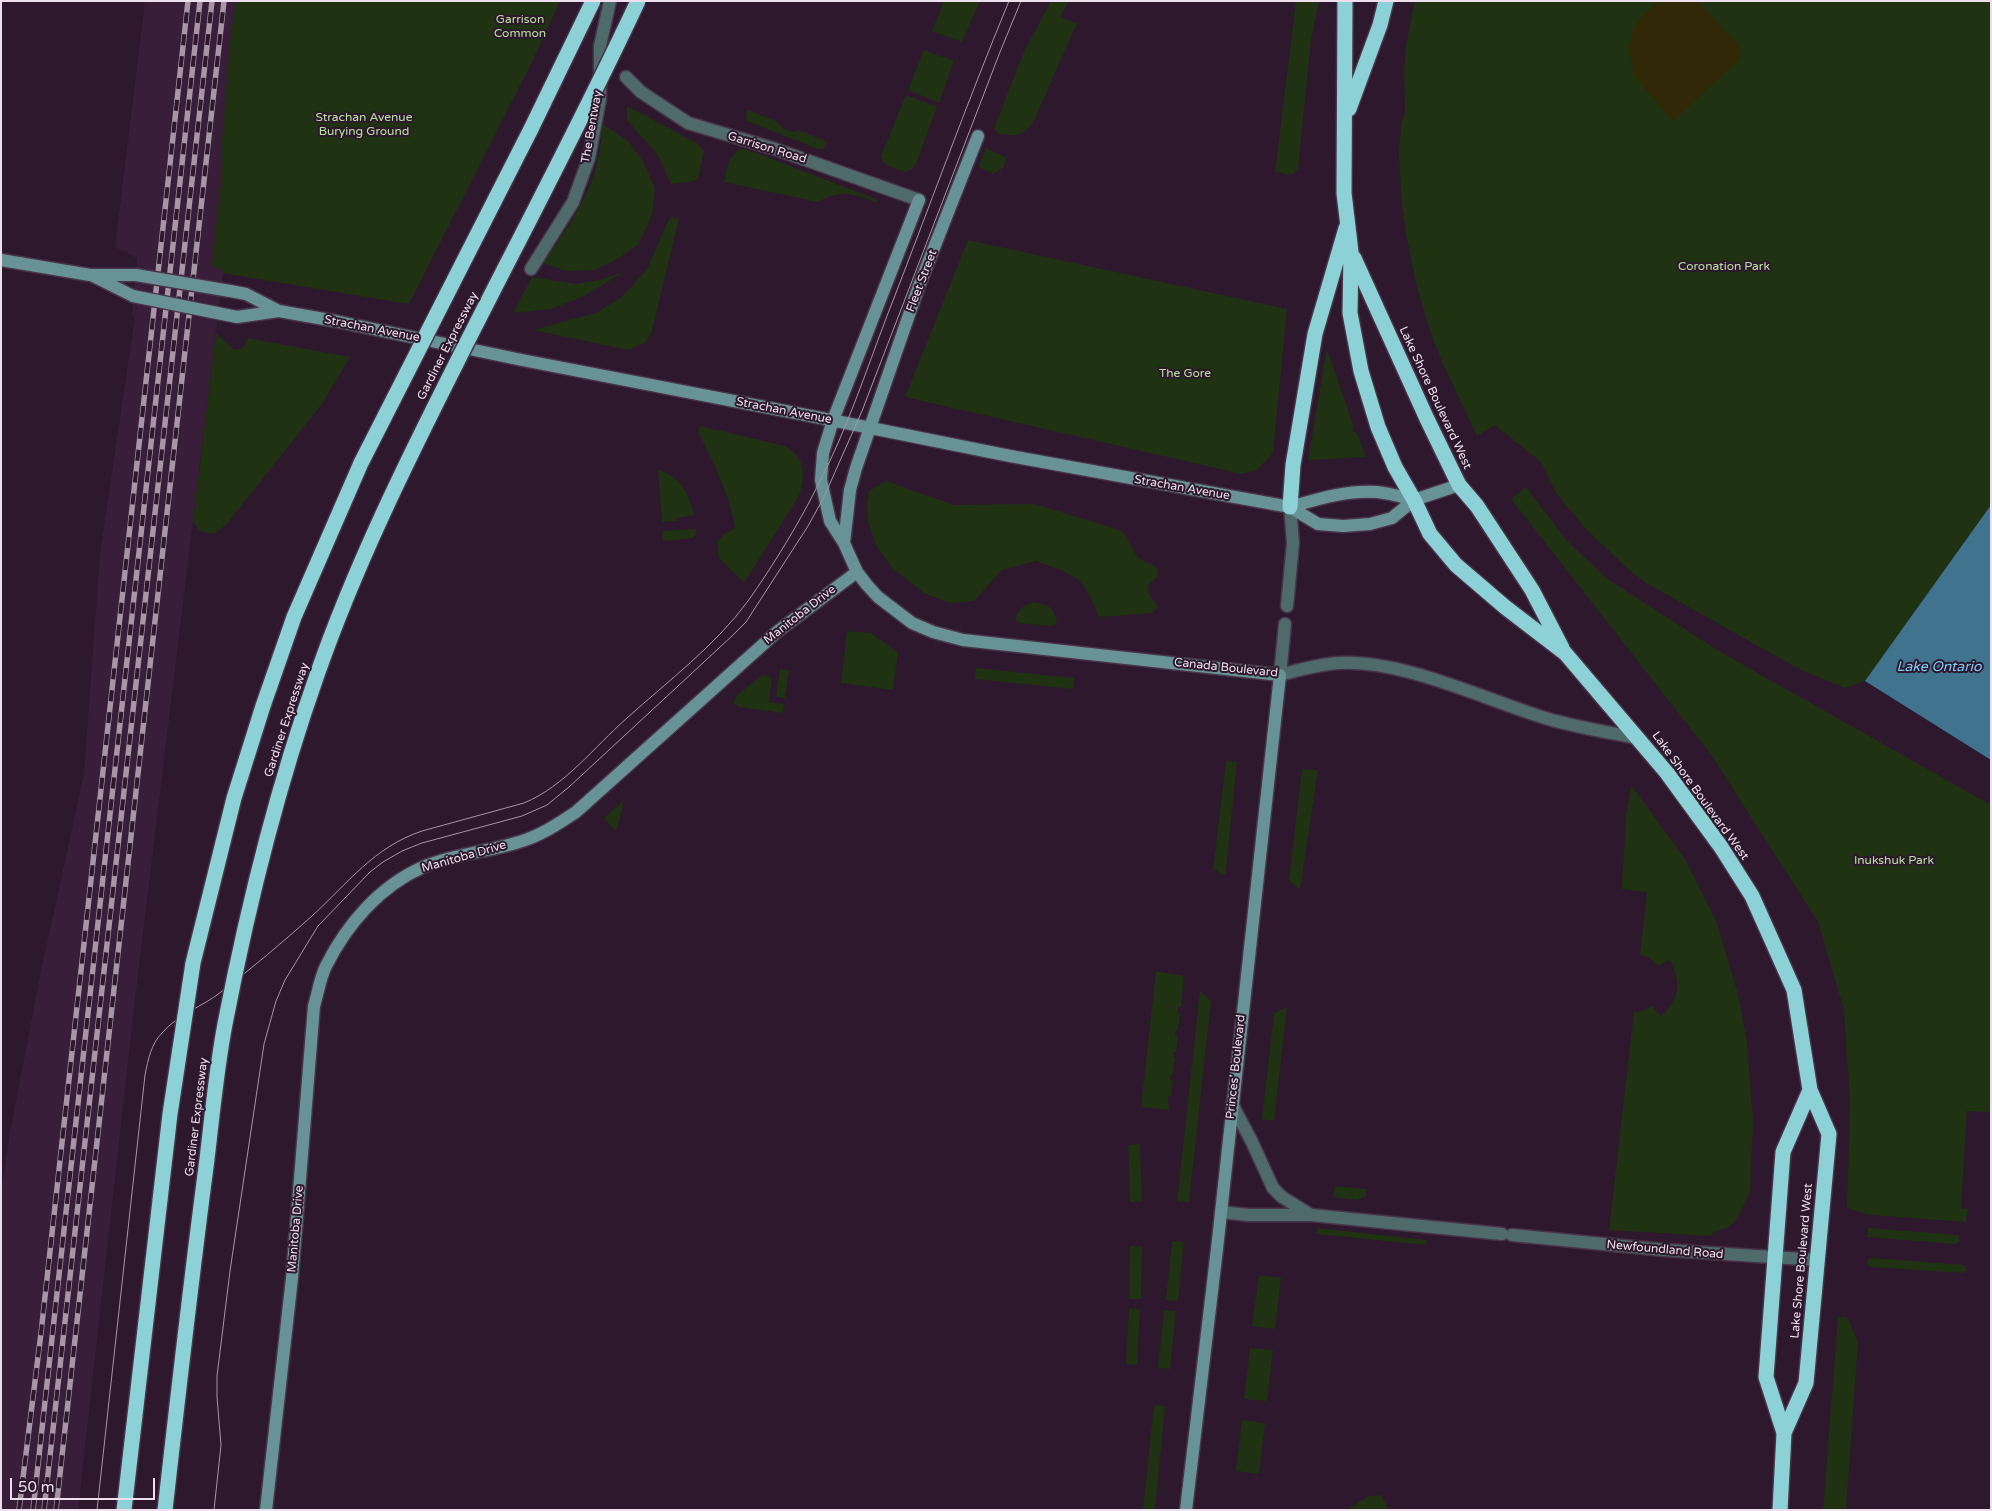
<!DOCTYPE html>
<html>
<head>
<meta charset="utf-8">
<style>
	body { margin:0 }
	#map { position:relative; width:1992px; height:1511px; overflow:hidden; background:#2d182d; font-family:"Varela Round",sans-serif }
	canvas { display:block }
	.frame { position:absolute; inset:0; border:2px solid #eddfed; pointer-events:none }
	.scale { position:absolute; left:10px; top:1478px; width:145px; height:22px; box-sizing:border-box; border:2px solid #eddfed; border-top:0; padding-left:6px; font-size:15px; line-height:18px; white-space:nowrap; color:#eddfed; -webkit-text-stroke:4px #2d182d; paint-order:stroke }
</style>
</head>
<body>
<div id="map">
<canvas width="1992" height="1511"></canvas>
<div class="frame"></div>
<div class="scale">50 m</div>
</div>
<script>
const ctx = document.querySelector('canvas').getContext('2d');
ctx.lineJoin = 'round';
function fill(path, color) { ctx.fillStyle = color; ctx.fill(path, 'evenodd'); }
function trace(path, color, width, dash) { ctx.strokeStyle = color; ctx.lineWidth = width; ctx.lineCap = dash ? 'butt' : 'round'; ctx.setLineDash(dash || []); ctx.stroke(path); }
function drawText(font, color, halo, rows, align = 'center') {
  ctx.font = font + ' "Varela Round",sans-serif'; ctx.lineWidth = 4; ctx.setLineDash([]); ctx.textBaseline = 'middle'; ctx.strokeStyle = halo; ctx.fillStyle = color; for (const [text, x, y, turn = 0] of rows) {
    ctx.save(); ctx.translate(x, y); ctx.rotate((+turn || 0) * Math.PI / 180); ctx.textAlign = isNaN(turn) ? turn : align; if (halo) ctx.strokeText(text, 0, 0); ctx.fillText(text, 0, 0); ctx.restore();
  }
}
const built = new Path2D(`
	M145,1H256L135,999L78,1510H1V1193L10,1132L41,971L84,774L100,554L135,316L132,315L137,258L115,247Z`);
const green = new Path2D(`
	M236,1H560L533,60L409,304L223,273V270L218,269L212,265L222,173V140L231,34Z
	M944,1H980L962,42L932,31Z
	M1051,1H1069L1060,17L1078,24L1073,32L1033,123C1022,137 1016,136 999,134L994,128L1023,54Z
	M1296,1H1319L1311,40L1298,170L1291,175L1275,172Z
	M1415,1H1991V505L1865,681L1845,688L1799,669L1648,584L1629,570L1586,529L1556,493L1541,462L1495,425L1477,436L1442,362L1430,331L1416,283L1406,234L1401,196L1399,154L1401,125L1405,111L1404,71L1406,45Z
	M924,50L954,61L939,103L908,90Z
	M906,95L937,107L916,164L911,170L905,172L884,164L881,156Z
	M627,106L697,143L704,151L698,179L689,182L671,184L658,155L627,120Z
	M748,110L776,121L783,129L794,132L799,130L827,142L823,149H818L747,121L746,115Z
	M603,124L628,141L643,161L655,188L652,215L639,244L619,258L595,270L566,271L542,263C564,235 584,205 595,171C600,156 601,139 603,124Z
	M986,148L1007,158L1003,168L993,174L979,167Z
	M740,149L749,150L878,200L877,203C854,194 841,189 818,202L724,182C727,169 727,157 740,149Z
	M670,217L679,219L651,334L645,343L628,350L533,330L596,313L622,297L647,269Z
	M968,240L1287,309L1273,453L1257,470L1242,474L905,397Z
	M624,272L584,296L551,309L513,313L532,277L576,284L600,280Z
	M216,333L234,350L243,348L248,338L350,357L322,404L226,525L214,534L199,531L193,521Z
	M1328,352L1354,427L1352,431L1357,433L1366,457L1308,460L1326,353Z
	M700,426L785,446C805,457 806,474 799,496L744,583L719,558L717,542L723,535L735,528C729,493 714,463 698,432Z
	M658,469C681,478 688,491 694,515L676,518V521L662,522Z
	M886,481L954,505L1035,504L1123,531L1138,558L1155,566L1158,570L1157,577L1148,585L1149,594L1158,607L1152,613L1099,617L1091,598L1079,580L1061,570L1036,561L1002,570L974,601L950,603L924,593L892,568L876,545L868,522L867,503L869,491Z
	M1526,487L1567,541L1609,580L1719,651L1991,805V1112L1967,1111L1961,1208L1968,1209L1966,1222L1870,1215L1847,1208L1850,1103L1844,1010L1818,922L1712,756L1511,499Z
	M696,529V534L693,538L663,541L662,531Z
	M1034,602C1048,605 1051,605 1057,620L1055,625L1051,626L1019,623L1015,619C1018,609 1024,605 1034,602Z
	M847,631L871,633L898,652L893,690L841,683Z
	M976,668L1074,678L1073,689L975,679Z
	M780,669L789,670L785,698L776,697Z
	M762,675L772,677L769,702L784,704L783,713L739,707L734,703L736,696Z
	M1226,761L1237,762L1226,870V873L1221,876L1218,871L1213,870Z
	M1302,769L1318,770L1300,890L1289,880Z
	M1631,785L1685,859L1717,923L1738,994L1747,1042L1753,1120L1750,1193L1735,1222L1726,1228L1714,1232L1710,1236L1609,1230L1634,1011L1641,1012L1652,1006L1661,1016C1680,1000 1682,980 1669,960L1659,966L1648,957L1640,955L1647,892L1622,889L1626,815Z
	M624,800L617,830L613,829L604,818Z
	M1156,971L1184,976L1181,1007H1178L1177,1013L1180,1014L1178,1030H1176L1175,1035L1178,1037L1176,1052H1173V1058H1175L1173,1074H1171L1170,1080H1173L1171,1096H1168L1169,1110L1141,1107Z
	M1200,991L1211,1001L1189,1202H1177Z
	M1287,1007L1274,1121L1262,1119L1274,1013Z
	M1140,1144L1142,1202H1130L1128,1145Z
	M1335,1186L1366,1189V1197L1356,1200L1333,1197Z
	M1317,1228L1427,1240L1426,1245L1316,1234Z
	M1868,1228L1958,1235L1960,1242L1955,1244L1867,1237Z
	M1172,1241L1184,1242L1178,1301L1166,1300Z
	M1130,1246H1142L1141,1299H1129Z
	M1873,1258L1964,1265L1967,1270L1963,1273L1871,1267L1868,1265L1867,1262L1869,1259Z
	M1259,1275L1281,1278L1275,1329L1252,1326Z
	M1129,1308L1140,1309L1137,1365L1126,1364Z
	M1164,1310L1176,1311L1170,1369L1158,1368Z
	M1838,1317H1847L1858,1342L1846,1510H1823Z
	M1250,1348L1273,1350L1267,1401L1244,1399Z
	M1154,1405L1165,1406L1155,1510H1143Z
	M1242,1420L1265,1423L1259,1474L1236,1471Z
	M1381,1495L1389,1510H1347L1369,1496Z`);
const sand = new Path2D(`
	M1657,1H1698L1740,47L1739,60L1673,121L1635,77L1629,48L1635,24Z`);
const water = new Path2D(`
	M1991,505V760L1865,681Z`);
const street = new Path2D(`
	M626,77L641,92L688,123L775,149L919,200
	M531,269L573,202L589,158L600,99V46L610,1
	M1287,606L1293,543L1290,507
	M1285,624L1280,675C1299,670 1319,664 1339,663C1401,659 1484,699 1545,718C1575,727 1606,732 1638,738
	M1232,1104L1252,1142L1273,1188L1282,1197L1311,1215
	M1221,1212L1248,1215H1311L1502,1234
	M1512,1235L1664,1250L1818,1260`);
const secondary = new Path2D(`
	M919,200L833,420L823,453L821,480L830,521L844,543L857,572L867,585L878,597L912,623L933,632L963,640L1280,675L1217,1249L1186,1510
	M1,260L90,275H136
	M93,276L133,296
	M230,291L246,294L279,311
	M227,315L237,317L279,311L335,321L522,360L811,416L1010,456L1290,507L1318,524L1343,526L1370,524L1392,518L1414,500L1459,485
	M1290,507C1318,499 1346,490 1377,492C1389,493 1402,497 1414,500
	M844,543L850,490L856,468L919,286L978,136
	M266,1510L292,1278L314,1006C318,993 320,978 326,966C347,924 380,886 423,867C453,854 488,852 519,842C540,836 558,824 576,812L778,631L857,572`);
const highway = new Path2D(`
	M1345,1L1344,193L1351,252L1350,313L1361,371L1378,427L1395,467L1414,500L1430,534L1456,565L1505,607L1565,653L1667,773L1721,847L1752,896L1794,990L1810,1090L1829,1134L1806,1383L1784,1433
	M1349,109L1380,25L1386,1
	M1354,258L1427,419L1459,485L1477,506L1532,590L1562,648
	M1290,507L1293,465L1315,334L1346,228
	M1780,1510L1784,1433L1766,1377L1783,1152L1810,1090`);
const tram = new Path2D(`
	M97,1510L145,1075C148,1060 151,1044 162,1033C178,1014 202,1007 221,992C252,968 283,942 312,916C348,883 374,847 422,831L524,803C565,786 594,747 627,718C668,681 715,646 748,601C773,566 801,520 820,481C847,429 866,371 887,316C928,211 966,105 1009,1
	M214,1510L221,1445L217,1397V1376L230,1271L264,1044L276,1001L285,980L318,926L370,872L383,862L402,851L422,843L522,816L547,805L569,787L732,636L746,622L808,526L824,497L862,411L1000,52L1021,1`);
const rail = new Path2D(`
	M19,1510L41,1333L188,1
	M33,1510L200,1
	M44,1510L212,1
	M56,1510L224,1`);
const secondaryBridge = new Path2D(`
	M136,275L230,291
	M133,296L227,315`);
const highwayBridge = new Path2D(`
	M124,1510L170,1114L193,963L234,798L263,706L294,617L361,463L531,129L593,1
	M165,1510C178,1395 191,1281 206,1167C212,1119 216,1071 225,1024C248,905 277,788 317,675C355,566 406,463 458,360C518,241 581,123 638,1`);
const parkNames = [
	["Garrison",520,20],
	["Common",520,34],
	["Strachan Avenue",364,118],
	["Burying Ground",364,132],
	["Coronation Park",1724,267],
	["The Gore",1185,374],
	["Inukshuk Park",1894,861]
];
const streetNames = [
	["The Bentway",592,127,-80],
	["Garrison Road",767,148,17],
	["Fleet Street",922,281,-69],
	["Strachan Avenue",372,329,11],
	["Gardiner Expressway",448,346,-63],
	["Lake Shore Boulevard West",1435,398,65],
	["Strachan Avenue",784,411,11],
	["Strachan Avenue",1182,488,10],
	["Manitoba Drive",800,615,-38],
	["Canada Boulevard",1226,668,6],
	["Gardiner Expressway",287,720,-72],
	["Lake Shore Boulevard West",1700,796,54],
	["Manitoba Drive",464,857,-16],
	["Princes' Boulevard",1236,1067,-84],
	["Gardiner Expressway",197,1117,-83],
	["Manitoba Drive",296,1229,-85],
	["Newfoundland Road",1665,1250,5],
	["Lake Shore Boulevard West",1802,1261,-85]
];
const waterNames = [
	["Lake Ontario",1939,667]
];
fill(built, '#381e39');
fill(green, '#1f3212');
fill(sand, '#302806');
fill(water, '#40748e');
trace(street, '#483448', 15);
trace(secondary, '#483448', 15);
trace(highway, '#483448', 18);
trace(street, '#4f6a6b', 12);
trace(secondary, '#689396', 12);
trace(highway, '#8cd1d5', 15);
trace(tram, '#a696a6', 1);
trace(rail, '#a696a6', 5.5);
trace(rail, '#2d182d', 4, [11]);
trace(secondaryBridge, '#483448', 15, []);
trace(highwayBridge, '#483448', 18, []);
trace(secondaryBridge, '#689396', 12);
trace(highwayBridge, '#8cd1d5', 15);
drawText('12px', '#b9e29f', '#2d182d', parkNames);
drawText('12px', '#eddfed', '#2d182d', streetNames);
drawText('italic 14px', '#7bcdf7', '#2d182d', waterNames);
</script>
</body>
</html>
